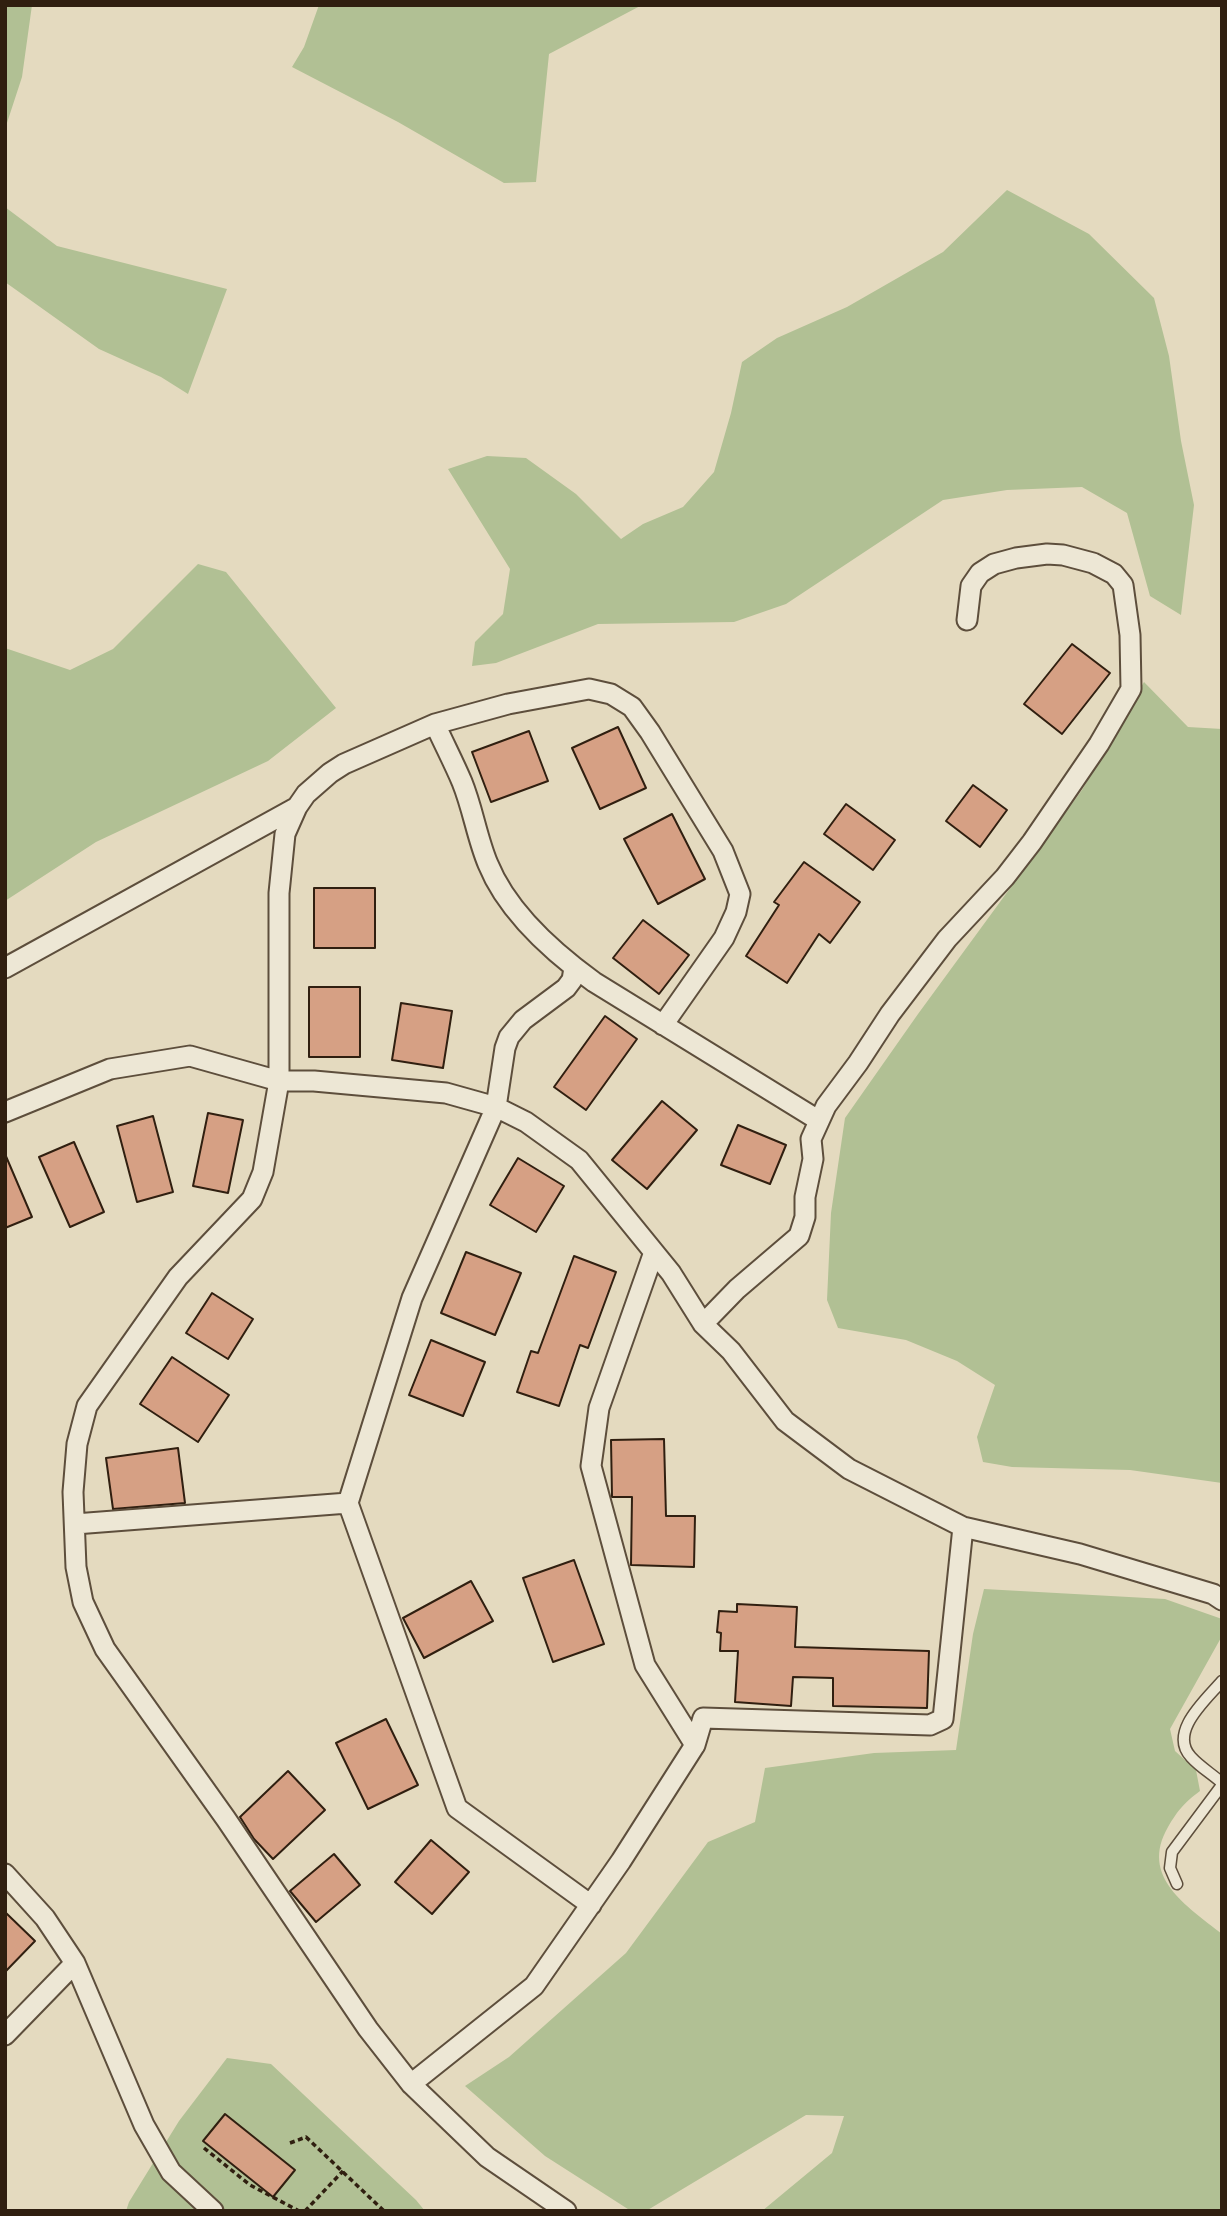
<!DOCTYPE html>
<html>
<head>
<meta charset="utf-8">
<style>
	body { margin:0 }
	#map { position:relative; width:1227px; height:2216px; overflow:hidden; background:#e4dabf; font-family:Cardo,serif }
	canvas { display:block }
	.frame { position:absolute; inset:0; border:7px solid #301f10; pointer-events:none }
</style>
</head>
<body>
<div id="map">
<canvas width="1227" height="2216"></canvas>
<div class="frame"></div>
</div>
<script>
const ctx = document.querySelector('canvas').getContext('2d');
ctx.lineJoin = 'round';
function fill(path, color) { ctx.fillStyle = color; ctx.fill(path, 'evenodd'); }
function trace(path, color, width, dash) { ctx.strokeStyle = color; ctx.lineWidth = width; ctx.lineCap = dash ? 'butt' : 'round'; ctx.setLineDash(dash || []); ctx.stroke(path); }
const green = new Path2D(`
	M5,5H32L22,77L5,129Z
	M319,5H642L549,54L536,182L504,183L398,122L292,67L304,47Z
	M1007,190L1089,234L1154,298L1169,356L1181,441L1194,505L1181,615L1150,596L1127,513L1082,487L1007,490L943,500L786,604L734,622L598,624L496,663L472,666L475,642L503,614L510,569L448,469L487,456L526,458L576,494L621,539L643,524L683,507L714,472L731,413L742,362L777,338L847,307L943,252Z
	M5,207L57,246L227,289L188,394L161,377L99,349L5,282Z
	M198,564L226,572L336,708L268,761L96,842L5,901V648L70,670L113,649Z
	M1144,682L1188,727L1222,729V1483L1130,1470L1012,1467L983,1462L977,1437L995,1385L957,1361L906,1340L838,1328L827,1300L831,1213L845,1118L918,1014L1082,790Z
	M984,1589L1165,1599L1222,1619V1636L1170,1729L1175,1751L1196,1770L1200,1791C1184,1803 1178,1810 1168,1827C1139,1877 1187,1906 1222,1934V2211H762L832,2153L844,2116L806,2115L646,2211H631L545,2156L465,2086L509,2057L626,1953L708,1842L755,1822L765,1768L874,1753L956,1750L973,1634Z
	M227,2058L271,2064L416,2200L425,2211H126L129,2202L179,2121Z`);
const building = new Path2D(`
	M1072,644L1110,673L1062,734L1024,704Z
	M618,727L646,788L600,809L572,748Z
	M529,731L548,781L491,802L472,752Z
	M973,785L1007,810L980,847L946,821Z
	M846,804L895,840L873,870L824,834Z
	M672,814L705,879L658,904L624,839Z
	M804,862L860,902L830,943L819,934L787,983L746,956L779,905L774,902Z
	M314,888H375V948H314Z
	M643,920L689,955L659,994L613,958Z
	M309,987H360V1057H309Z
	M401,1003L452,1011L443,1068L392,1060Z
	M605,1016L637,1039L586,1110L554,1087Z
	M662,1101L697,1130L647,1189L612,1160Z
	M208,1113L243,1120L228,1193L193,1186Z
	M153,1116L173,1192L137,1202L117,1126Z
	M738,1125L786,1145L770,1184L721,1165Z
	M74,1142L104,1212L70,1227L39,1157Z
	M5,1154L32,1217L5,1228Z
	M518,1158L564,1186L536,1232L490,1205Z
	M466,1252L521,1273L495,1335L441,1313Z
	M574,1256L616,1272L588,1348L580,1345L559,1406L517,1392L531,1351L538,1353Z
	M212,1293L253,1319L228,1359L186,1333Z
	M431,1340L485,1362L463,1416L409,1395Z
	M172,1357L229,1395L198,1442L140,1404Z
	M664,1439L666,1516H695L694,1567L631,1565L632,1497H612L611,1440Z
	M178,1448L185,1503L113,1509L106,1458Z
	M574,1560L604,1644L553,1662L523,1578Z
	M471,1581L493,1621L424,1658L403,1618Z
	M737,1604L797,1607L795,1647L929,1651L927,1708L833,1706V1678L793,1677L791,1706L735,1702L738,1651H720L721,1633L717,1632L719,1611L737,1612Z
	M386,1719L418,1785L368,1809L336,1743Z
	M288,1771L325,1810L273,1859L254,1839L240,1817Z
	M431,1840L469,1872L432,1914L395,1882Z
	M334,1854L360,1885L316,1922L290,1891Z
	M5,1912L35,1941L5,1972Z
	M225,2114L295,2170L273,2197L203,2141Z`);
const path = new Path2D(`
	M290,2143L306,2137L384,2211
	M204,2148L250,2185L299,2211
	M305,2211L343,2171`);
const service = new Path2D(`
	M1222,1681C1206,1700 1168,1732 1191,1757C1200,1767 1212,1774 1222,1783
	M1177,1884L1170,1868L1172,1852L1222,1785`);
const minor = new Path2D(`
	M435,724C444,744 454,763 462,782C473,809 477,838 488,864C507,911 554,953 594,982L818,1120
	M5,968L297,807
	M574,968L572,980L566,988L523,1020L509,1037L505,1048L496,1107L412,1298L348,1503L457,1808L591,1905
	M5,1112L110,1069L190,1056L279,1081H314L446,1093L496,1107L526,1122L579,1160L671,1273L703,1324L731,1351L785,1421L849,1469L963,1527L1080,1554L1213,1594L1222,1600
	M654,1252L599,1408L591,1466L645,1665L695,1745
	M703,1324L737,1289L799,1236L805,1217V1197L813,1159L811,1139L826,1106L858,1063L890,1014L947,939L1005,877L1032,842L1099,744L1131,689L1130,635L1123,585L1114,574L1093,563L1063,555L1047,554L1016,558L994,564L980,573L971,586L967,620
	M75,1524L348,1503
	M5,1874L45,1918L75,1963L144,2125L171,2172L213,2211
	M5,2035L75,1963
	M411,2084L534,1986L621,1861L695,1745L703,1718L930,1725L943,1719L963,1527
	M566,2211L487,2157L411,2084L368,2029L226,1819L105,1649L83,1602L76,1567L73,1492L77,1444L87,1406L178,1277L252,1199L263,1172L279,1081V893L285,834L297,807L306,794L330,773L344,764L435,724L508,704L589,689L611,694L632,707L650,732L723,851L740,894L736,912L724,938L663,1025`);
fill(green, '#b1c094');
fill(building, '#d6a084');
trace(building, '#301f10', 2);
trace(service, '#5d4e3c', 13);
trace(minor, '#5d4e3c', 23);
trace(path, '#301f10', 3.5, [5, 3.5]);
trace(service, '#ede7d5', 10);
trace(minor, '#ede7d5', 19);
</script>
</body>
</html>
